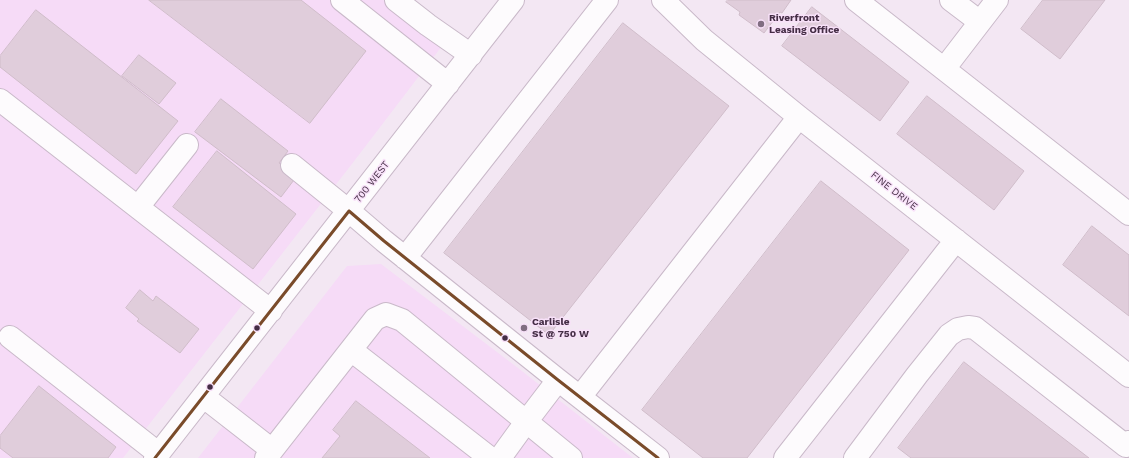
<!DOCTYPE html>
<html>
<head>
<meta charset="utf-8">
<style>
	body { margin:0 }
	canvas { display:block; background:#f3e7f3 }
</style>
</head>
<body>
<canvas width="1129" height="458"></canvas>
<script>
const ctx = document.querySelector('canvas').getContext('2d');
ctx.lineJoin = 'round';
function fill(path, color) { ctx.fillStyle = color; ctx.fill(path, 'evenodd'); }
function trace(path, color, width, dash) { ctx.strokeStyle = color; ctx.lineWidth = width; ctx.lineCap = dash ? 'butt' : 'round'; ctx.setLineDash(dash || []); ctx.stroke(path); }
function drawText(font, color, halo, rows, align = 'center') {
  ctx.font = font + ' "Work Sans",sans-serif'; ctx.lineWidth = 3; ctx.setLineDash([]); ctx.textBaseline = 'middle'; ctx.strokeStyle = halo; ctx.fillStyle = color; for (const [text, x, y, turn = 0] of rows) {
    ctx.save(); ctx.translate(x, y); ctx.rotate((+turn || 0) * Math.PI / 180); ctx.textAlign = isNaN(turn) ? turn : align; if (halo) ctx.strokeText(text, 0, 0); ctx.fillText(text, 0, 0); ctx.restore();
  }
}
const built = new Path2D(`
	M0,0H383L442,46L355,160L123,458H0Z
	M381,264L518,368L633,458H198L347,266Z`);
const building = new Path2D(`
	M149,0H301L366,51L310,123Z
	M728,0H791L782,13L780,12L764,33L739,15L740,12L726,2Z
	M1043,0H1105L1060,59L1021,29Z
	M812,7L909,82L880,121L782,46Z
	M36,10L178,121L136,174L0,67V56Z
	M623,23L729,106L549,335L444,253Z
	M139,55L176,83L159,104L122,76Z
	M927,96L1024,171L994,210L897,134Z
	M221,99L288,151L279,163L297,176L281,197L195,132Z
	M217,151L296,214L253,269L173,207Z
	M821,181L909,250L747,458H703L642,410Z
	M1092,226L1129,255V316L1063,265Z
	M140,290L153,301L156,296L199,329L180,353L137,321L139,319L126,308Z
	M964,362L1089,458H911L898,448Z
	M39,386L116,447L108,458H13L0,448V436Z
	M356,401L430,458H322L340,436L333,430Z`);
const minor = new Path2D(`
	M342,0L448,84
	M396,0L428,25L471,55
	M663,0L704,40L799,117L1129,376
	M856,0L944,69
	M951,0L980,22
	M997,0L944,69L1129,214
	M0,100L271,311
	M292,165L349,211L384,241L558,380L658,458
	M138,207L187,145
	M405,258L607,0
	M10,337L159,454
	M351,350L490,458
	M204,397L272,450
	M580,397L799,117
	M155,458L513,0
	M266,458L375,319L386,314L402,320L571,458
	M500,458L526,422L558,380
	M785,458L956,240
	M855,458L917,375L949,335L958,329L968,327L975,328L1126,446L1129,442`);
const bus1 = new Path2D(`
	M349,211L384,241L558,380L658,458
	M155,458L349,211`);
const markers = [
	[761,24,4,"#816e82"],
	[257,328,3.5,"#442d45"],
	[524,328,4,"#816e82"],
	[505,338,3.5,"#442d45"],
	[210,387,3.5,"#442d45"]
];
const poiNames = [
	["Riverfront",769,18],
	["Leasing Office",769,30],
	["Carlisle",532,322],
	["St @ 750 W",532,334]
];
const streetNames = [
	["700 WEST",372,182,-52],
	["FINE DRIVE",894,191,38]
];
fill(built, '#f6dbf7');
fill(building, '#e0cddb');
trace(building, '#d0bdca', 1);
trace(minor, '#c9b9c9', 24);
trace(minor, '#fdfbfd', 22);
trace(bus1, '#7a4b2a', 3);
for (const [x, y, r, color] of markers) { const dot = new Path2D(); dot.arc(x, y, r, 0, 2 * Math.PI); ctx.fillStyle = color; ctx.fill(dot); trace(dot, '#f8e1f9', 1.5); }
drawText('bold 10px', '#442d45', '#f8e1f9', poiNames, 'left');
drawText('10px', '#442d45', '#f8e1f9', streetNames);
</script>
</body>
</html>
